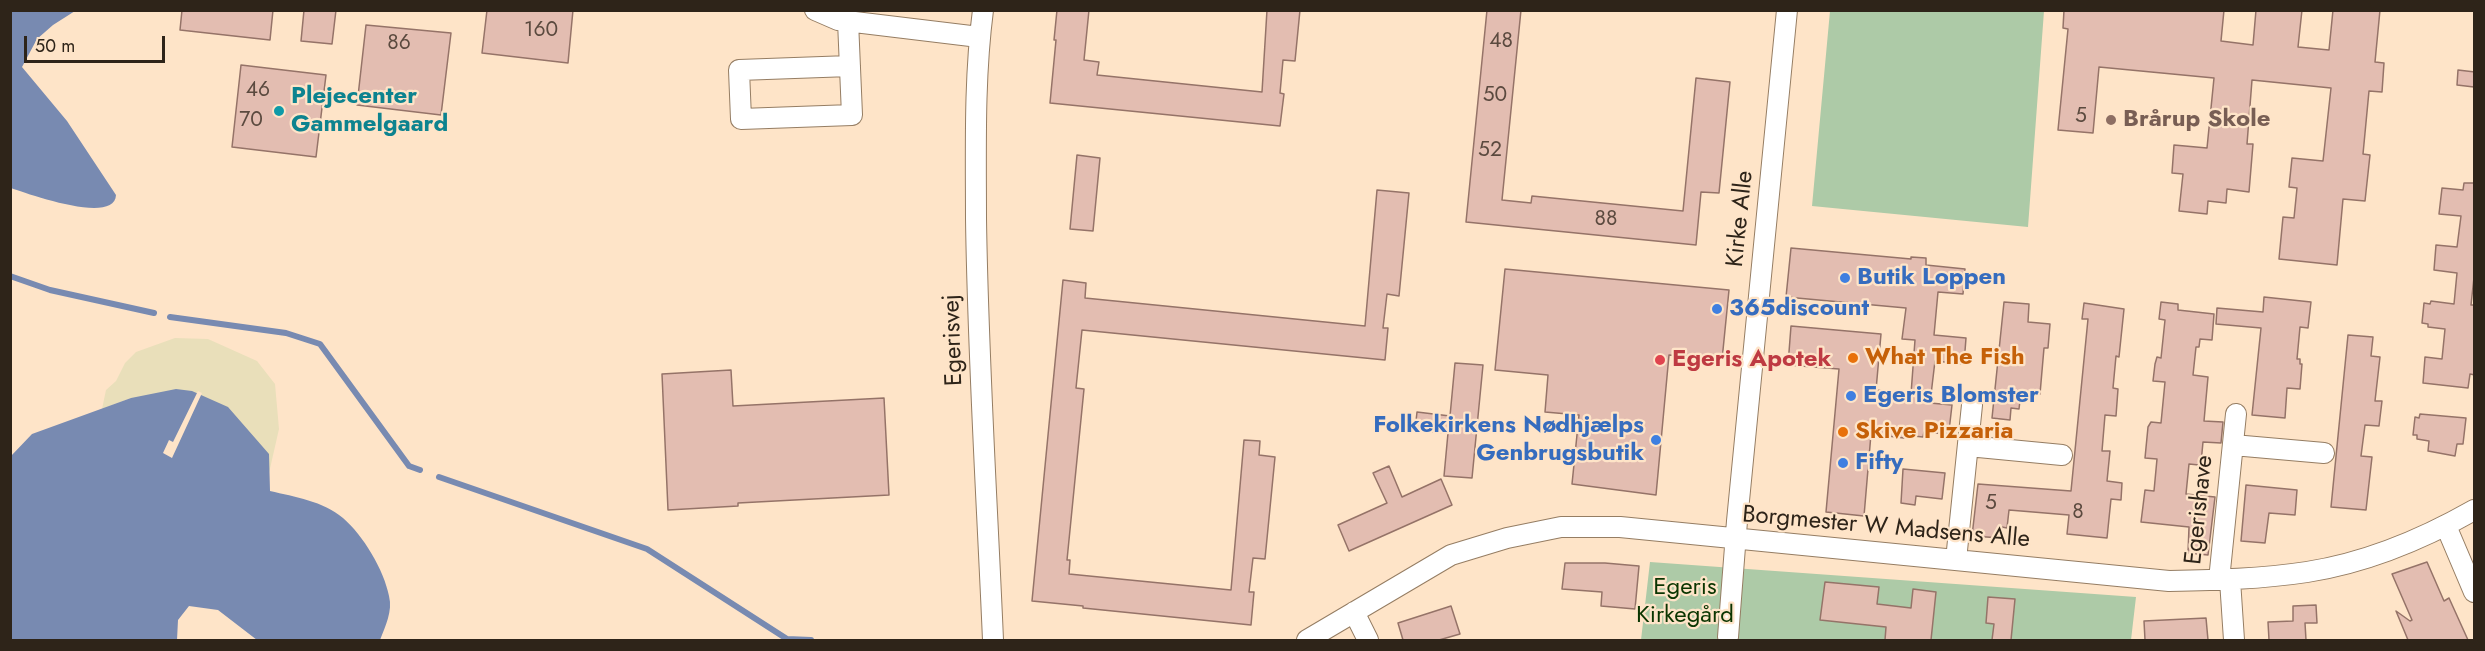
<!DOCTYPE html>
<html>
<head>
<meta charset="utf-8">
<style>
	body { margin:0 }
	#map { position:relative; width:2485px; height:651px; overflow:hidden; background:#fee4c8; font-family:Jost,sans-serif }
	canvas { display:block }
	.frame { position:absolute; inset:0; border:12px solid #2e2419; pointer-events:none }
	.scale { position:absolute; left:24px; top:36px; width:141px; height:27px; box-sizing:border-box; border:3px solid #2e2419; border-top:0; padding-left:8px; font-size:18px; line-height:21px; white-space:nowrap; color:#2e2419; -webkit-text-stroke:4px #fee4c8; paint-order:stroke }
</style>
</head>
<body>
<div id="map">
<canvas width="2485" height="651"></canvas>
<div class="frame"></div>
<div class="scale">50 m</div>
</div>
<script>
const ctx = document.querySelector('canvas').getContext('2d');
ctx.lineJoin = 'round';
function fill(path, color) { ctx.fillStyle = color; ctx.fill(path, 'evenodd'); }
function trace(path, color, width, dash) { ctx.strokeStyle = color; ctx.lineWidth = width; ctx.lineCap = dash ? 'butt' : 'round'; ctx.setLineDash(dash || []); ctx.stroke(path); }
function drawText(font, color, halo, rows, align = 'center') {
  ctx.font = font + ' Jost,sans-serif'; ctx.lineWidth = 4.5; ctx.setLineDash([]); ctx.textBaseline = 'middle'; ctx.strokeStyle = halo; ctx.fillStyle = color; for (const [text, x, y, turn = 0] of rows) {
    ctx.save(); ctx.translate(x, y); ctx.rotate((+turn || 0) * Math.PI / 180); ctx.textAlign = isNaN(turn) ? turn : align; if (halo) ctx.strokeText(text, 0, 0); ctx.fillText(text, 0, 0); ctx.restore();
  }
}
const green = new Path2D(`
	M1830,11H2044L2028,227L1812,206Z
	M1650,562L2136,597L2131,640H1641Z`);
const sand = new Path2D(`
	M175,338L208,339L257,361L275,384L279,429L269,473V454L131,398L102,409L106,390L116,381L125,363L136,352Z`);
const water = new Path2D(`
	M11,10L75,11L53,25L37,39L22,67L67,121L116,195C115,225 28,194 11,188Z
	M176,389L192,391L228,407L269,454L270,491C295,497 323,501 343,518C363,535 384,570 389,596C393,611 385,627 380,640H257L218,610L189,606L178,620L177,640H11V456L32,434L131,398Z`);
const pier = new Path2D(`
	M198,391L202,393L172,458L163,453L169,440L173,442Z`);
const stream = new Path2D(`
	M10,276L50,290L154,313
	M170,317L286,333L320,344L409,466L420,470
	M439,477L647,549L787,639L811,640`);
const building = new Path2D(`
	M182,10H273L270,40L180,30Z
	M304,10H336L332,44L301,41Z
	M487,10H573L568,63L482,53Z
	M1057,10H1089L1084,60L1099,62L1097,75L1262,92L1267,10H1300L1295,61L1283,60L1280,93L1284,94L1280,126L1050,103L1056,40H1054Z
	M1487,10H1521L1502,200L1531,203L1532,196L1683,211L1696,78L1730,82L1719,193L1701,192L1696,245L1466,222Z
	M2064,10H2224L2221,41L2253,45L2256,10H2302L2298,47L2329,50L2333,10H2380L2375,62L2384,63L2382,92L2369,91L2363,154L2370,155L2365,201L2343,199L2337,265L2279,259L2283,217L2294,218L2297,188L2289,187L2292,158L2323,161L2331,88L2252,80L2247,144H2253L2249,192L2227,189L2226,203L2208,201L2207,214L2179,211L2183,174L2172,173L2174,145L2207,148L2214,78L2099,67L2093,133L2058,130L2068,29L2063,28Z
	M366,25L451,33L441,115L357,105Z
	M241,65L326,75L316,157L232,147Z
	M2458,70L2475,72L2474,87L2457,85Z
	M1077,155L1100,158L1093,231L1070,229Z
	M2464,183H2475V268L2471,305H2475V375L2470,374L2468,388L2423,383L2425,357L2442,359L2445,329L2428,327V324L2422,323L2424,303L2430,304L2431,301L2454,304L2457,273L2434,270L2436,245L2457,247L2461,216L2439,214L2442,188L2463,190Z
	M1377,190L1409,193L1399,296L1387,294L1383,328H1388L1385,360L1082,330L1076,388L1084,389L1067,560H1070L1069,574L1231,590L1244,440L1260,441L1259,455L1275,457L1265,559L1253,558L1249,592H1254L1251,625L1083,608V606L1032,601L1063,280L1086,283L1085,298L1365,326Z
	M1791,248L1911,259V257L1926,258V265L1965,269L1963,294L1938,292L1934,335L1966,338L1964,364L1935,361L1930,403L1952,405L1949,431L1947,434L1924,432L1923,437L1904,435V438L1871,434L1864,516L1826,512L1839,369L1788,365L1791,326L1881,334L1876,390L1911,394L1915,340L1902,339L1906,308L1786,297Z
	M1505,269L1729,290L1722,360L1669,355L1656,495L1572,484L1579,415L1545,412L1548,375L1495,370Z
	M2264,297L2311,302L2308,328L2300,327L2297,359H2300V364H2302L2300,389L2287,388L2285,418L2252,415L2261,328L2216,324L2217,308L2263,312Z
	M2004,302L2029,304L2028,322L2050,324L2048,348H2044L2040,394L2021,392L2019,409L2011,408L2010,420L1992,418Z
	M2161,302L2178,304V310L2214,314L2212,340L2200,339L2199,347H2196L2193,375L2208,377L2204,421L2223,422L2221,443L2203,442L2201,463L2199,465L2189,464L2186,494L2215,497L2208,555L2188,553L2189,527L2141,522L2145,490L2154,491L2157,459L2145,458L2148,427L2151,422L2161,423L2165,382L2153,381L2155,364L2157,357L2161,358L2165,320L2159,319Z
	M2084,303L2124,309L2119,357L2116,356L2113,388L2118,389L2116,416L2105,415L2102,451H2110L2107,481L2122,483L2121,500L2111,499L2107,538L2067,534L2069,515L2009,510L2007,528L2002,527L2001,538L1972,536L1978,484L2071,491L2088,319H2082Z
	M2348,335L2373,337L2371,356L2380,357L2375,401H2382L2379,426L2365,425L2361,456L2372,457L2366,510L2331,507Z
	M1455,363L1483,365L1472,478L1444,476L1448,433L1415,430L1417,412L1450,416Z
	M731,370L733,406L884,398L889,495L738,503V506L668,510L662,374Z
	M2420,414L2466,418L2463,444H2457L2455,456L2428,451L2429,441L2417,439V435H2413L2415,417L2419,418Z
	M1389,466L1402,497L1441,479L1452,505L1349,551L1338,525L1387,503L1373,473Z
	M1903,469L1945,473L1942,499L1916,496L1915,505L1901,503Z
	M2246,485L2297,490L2295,515L2269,513L2265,543L2241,541Z
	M2427,562L2444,601L2449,598L2468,640H2408L2396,611L2410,621L2412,620L2392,574Z
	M1565,563H1605L1639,566L1635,609L1601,606L1602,592L1562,589Z
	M1825,582L1879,587L1877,604L1911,608L1913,589L1936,592L1931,640H1885L1886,627L1820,620Z
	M1988,597L2015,599L2011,640H1992L1994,624L1986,623Z
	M2316,605L2317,623H2305L2306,640H2269L2268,622L2293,621V606Z
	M1451,606L1460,634L1439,640H1403L1398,623Z
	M2206,618L2208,640H2145L2144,621Z`);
const minor = new Path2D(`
	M815,10L838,20L979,37
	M983,10C974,79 976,150 976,219C978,360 987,500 993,640
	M848,21L852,115L741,119L739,70L850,66
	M2233,445L2324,453
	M1968,446L2062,455
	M2446,526L2474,592
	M1956,560L1972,405
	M2219,580L2236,414
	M2230,580L2234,640
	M1354,612L1368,640
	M1728,637L1737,521L1787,10
	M1307,640L1451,555L1507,538L1561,527H1620L2169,581C2215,580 2261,579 2307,572C2365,563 2423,539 2474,510`);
const markers = [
	[279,111,6,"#0f9aa8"],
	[2111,120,6,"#8d6e63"],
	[1845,278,6,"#3f7fe0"],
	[1717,309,6,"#3f7fe0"],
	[1853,358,6,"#e8710a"],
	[1660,360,6,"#e0444e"],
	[1851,396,6,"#3f7fe0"],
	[1843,432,6,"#e8710a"],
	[1656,440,6,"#3f7fe0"],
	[1843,463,6,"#3f7fe0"]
];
const numberNames = [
	["160",541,31],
	["48",1501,42],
	["86",399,44],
	["46",258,91],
	["50",1495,96],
	["5",2081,117],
	["70",251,121],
	["52",1490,151],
	["88",1606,220],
	["5",1991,504],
	["8",2078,513]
];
const cultureNames = [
	["Plejecenter",291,97],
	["Gammelgaard",291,125]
];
const educationNames = [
	["Brårup Skole",2123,120]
];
const streetNames = [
	["Kirke Alle",1741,219,-84],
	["Egerisvej",954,340,-92],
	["Egerishave",2200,510,-84],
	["Borgmester W Madsens Alle",1886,528,5]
];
const shopNames = [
	["Butik Loppen",1857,278],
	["365discount",1729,309],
	["Egeris Blomster",1863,396],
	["Folkekirkens Nødhjælps",1644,426,"right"],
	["Genbrugsbutik",1644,454,"right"],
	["Fifty",1855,463]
];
const foodNames = [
	["What The Fish",1865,358],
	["Skive Pizzaria",1855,432]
];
const healthNames = [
	["Egeris Apotek",1672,360]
];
const parkNames = [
	["Egeris",1685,588],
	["Kirkegård",1685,616]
];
fill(green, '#adcaa7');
fill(sand, '#e9dfba');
fill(water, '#788ab1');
fill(pier, '#fee4c8');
trace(stream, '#788ab1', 6);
fill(building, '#e3bdb1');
trace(building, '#957368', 1.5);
trace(minor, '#957d63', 22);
trace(minor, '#fff', 20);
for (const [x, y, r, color] of markers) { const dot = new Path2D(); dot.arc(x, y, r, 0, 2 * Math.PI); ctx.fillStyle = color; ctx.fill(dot); trace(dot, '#fee4c8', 2); }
drawText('21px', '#5b4a3f', null, numberNames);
drawText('bold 24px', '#0d838f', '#fee4c8', cultureNames, 'left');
drawText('bold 24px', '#785e54', '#fee4c8', educationNames, 'left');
drawText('24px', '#2e2419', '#fee4c8', streetNames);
drawText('bold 24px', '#366cbe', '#fee4c8', shopNames, 'left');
drawText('bold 24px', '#c56008', '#fee4c8', foodNames, 'left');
drawText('bold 24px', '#be3a42', '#fee4c8', healthNames, 'left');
drawText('24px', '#0a3501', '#fee4c8', parkNames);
</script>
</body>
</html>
